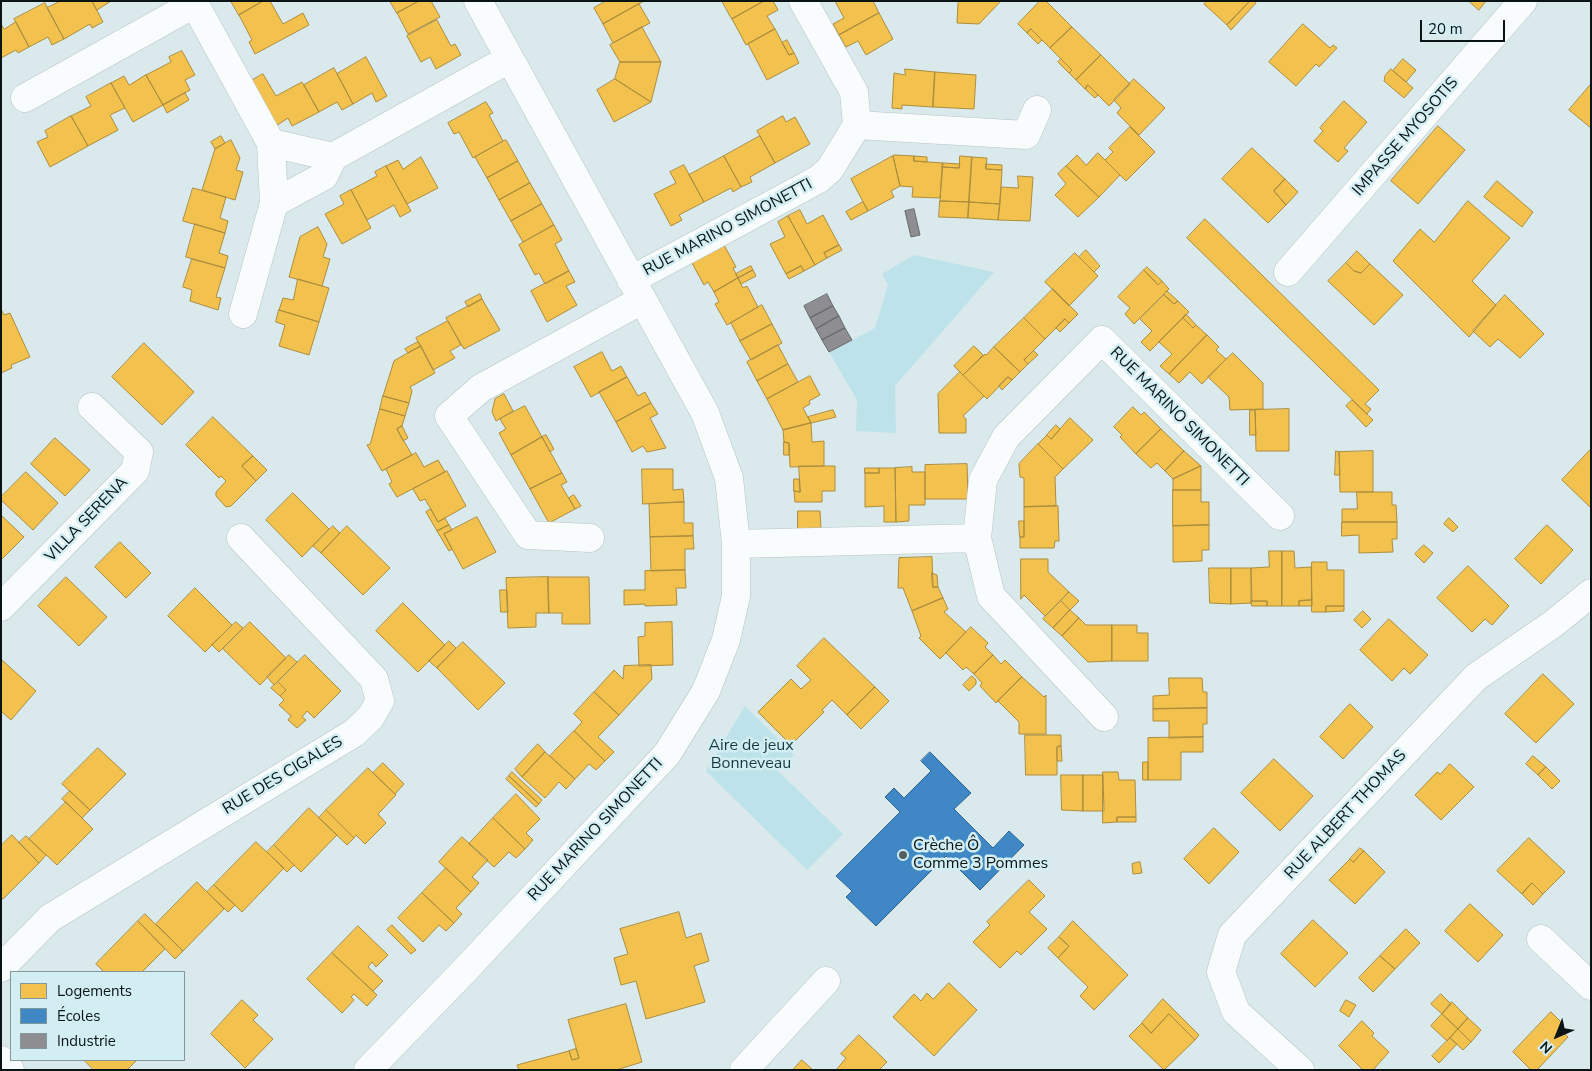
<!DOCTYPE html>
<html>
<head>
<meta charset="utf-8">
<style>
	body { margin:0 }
	#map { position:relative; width:1592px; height:1071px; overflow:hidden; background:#dae9ec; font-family:"Nunito Sans",sans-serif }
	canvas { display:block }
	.frame { position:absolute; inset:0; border:2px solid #0a1415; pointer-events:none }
	.legend { position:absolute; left:10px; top:971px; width:175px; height:90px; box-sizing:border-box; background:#d3eef3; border:1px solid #83979a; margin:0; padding:6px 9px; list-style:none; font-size:15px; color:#0a1415 }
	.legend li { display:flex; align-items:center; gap:10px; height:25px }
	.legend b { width:25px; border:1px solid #83979a }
	.north { position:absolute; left:1532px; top:1011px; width:50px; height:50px; -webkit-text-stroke:4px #d3eef3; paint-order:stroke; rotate:224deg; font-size:14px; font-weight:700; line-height:20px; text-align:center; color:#0a1415 }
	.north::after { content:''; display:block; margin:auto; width:18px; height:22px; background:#0a1415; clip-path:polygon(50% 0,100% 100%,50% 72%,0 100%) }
	.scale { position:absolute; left:1420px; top:20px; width:85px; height:22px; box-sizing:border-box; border:2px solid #0a1415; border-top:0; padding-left:6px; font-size:15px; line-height:18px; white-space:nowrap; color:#0a1415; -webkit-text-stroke:4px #d3eef3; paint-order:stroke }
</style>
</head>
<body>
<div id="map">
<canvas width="1592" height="1071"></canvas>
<div class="frame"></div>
<ul class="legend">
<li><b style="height:14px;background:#f2c14e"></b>Logements</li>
<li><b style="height:14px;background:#3f88c5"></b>Écoles</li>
<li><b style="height:14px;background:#8d8d92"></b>Industrie</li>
</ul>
<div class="north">N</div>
<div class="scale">20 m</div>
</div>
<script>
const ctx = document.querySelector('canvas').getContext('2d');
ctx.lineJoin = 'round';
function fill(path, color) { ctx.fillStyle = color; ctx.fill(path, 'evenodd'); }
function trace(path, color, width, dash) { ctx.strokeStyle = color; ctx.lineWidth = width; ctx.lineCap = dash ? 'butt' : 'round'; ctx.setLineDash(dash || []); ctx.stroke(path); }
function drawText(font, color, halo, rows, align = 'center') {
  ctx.font = font + ' "Nunito Sans",sans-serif'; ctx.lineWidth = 5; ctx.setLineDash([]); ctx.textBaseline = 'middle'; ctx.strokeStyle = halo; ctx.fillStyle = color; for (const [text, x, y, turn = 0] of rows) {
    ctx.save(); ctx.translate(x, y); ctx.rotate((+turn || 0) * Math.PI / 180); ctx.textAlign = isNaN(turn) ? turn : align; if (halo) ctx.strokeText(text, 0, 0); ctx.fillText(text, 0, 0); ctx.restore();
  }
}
const green = new Path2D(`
	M914,255L994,272L895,386L896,433L856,431L857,400L829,352L875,328L888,285L882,274Z
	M745,706L794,755L778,771L843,834L807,870L706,771Z`);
const homes = new Path2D(`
	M61,1H92L103,22L92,28L90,24L64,39L47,8Z
	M92,1H111L97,10Z
	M231,1H263L239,15Z
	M263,1H270L283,24L303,13L309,25L255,54L249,42L252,40L239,15Z
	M390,1H419L397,13Z
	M419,1H431L440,17L408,34L397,13Z
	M606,1H644L603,24L594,8Z
	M722,1H764L732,19Z
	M764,1H773L778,10L767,16L775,29L746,45L732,19Z
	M839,1H873L879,13L839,35L833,24L844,18L836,3Z
	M960,1H1001L979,24L957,23L958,3Z
	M1040,1H1046L1072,27L1050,48L1031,29L1027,33L1018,24Z
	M1207,1H1250L1227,25L1204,4Z
	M1250,1H1255L1256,3L1231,30L1227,25Z
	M1469,1H1486L1479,10Z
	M45,3L64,39L52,45L48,37L29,47L14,19Z
	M639,4L650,23L613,43L603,24Z
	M879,13L893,39L866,55L858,41L846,47L839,35Z
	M437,20L451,46L455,44L461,55L436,69L430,57L421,62L407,36Z
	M16,22L29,47L18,53L16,50L1,58V24L4,29Z
	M1303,24L1330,48L1333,45L1337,48L1319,67L1316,64L1296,86L1269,62Z
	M642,27L661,62H620L610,45Z
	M1072,27L1101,55L1076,80L1069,73L1072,70L1050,48Z
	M775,29L789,55L794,53L799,63L767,80L748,44Z
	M1031,29L1042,40L1038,44L1027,33Z
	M787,40L794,53L789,55L782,43Z
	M182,51L195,75L185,80L190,90L163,105L146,75L171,62L169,57Z
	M1101,55L1130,84L1109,106L1088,85L1085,89L1076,80Z
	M366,57L387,96L376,102L372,93L353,104L337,74Z
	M1061,59L1072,70L1069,73L1058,62Z
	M1403,59L1416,70L1406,82L1393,71Z
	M620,62H661L651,102L615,79Z
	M334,68L353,104L342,110L337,102L319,112L304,85Z
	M905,69L935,72L933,107L902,105V109L892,108L894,73L905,75Z
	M1391,69L1413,88L1404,98L1384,81L1385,76Z
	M935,72L976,75L974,109L933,107Z
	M263,74L276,96L302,82L319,112L292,126L288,118L276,126L251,81Z
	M146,75L163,105L133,122L111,83L124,76L129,85Z
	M615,79L651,102L614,122L597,90Z
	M1134,79L1165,108L1139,135L1117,113L1121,108L1114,100Z
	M111,83L125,108L110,115L118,130L88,146L71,116L91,106L86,97Z
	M1591,84V128L1569,110Z
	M1088,85L1098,95L1095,98L1085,89Z
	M185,93L189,100L167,113L163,105Z
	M1344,101L1367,122L1344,148L1348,151L1338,162L1314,141L1323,131L1320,128Z
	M486,102L493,113L489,115L503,141L473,158L459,132L454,134L448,123Z
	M71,116L88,146L50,167L37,142L48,137L45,131Z
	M783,116L786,122L795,117L810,144L775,163L757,131Z
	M1438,126L1465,150L1418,204L1391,181Z
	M1130,127L1155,152L1126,181L1105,160L1113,152L1109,148Z
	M221,136L225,143L215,149L211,142Z
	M760,136L775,163L750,177L752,182L741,187L724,156Z
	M231,140L240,158L236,170L243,172L235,200L202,190L215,149Z
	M506,140L518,161L487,178L475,157Z
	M1252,148L1285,179L1274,191L1286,205L1268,223L1222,179Z
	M1098,153L1120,175L1099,197L1066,166L1077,155L1086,165Z
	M895,155L914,156V161L943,163L940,198L912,197L913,187L900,186L893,156Z
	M724,156L741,187L733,192L731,188L704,202L689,175Z
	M893,156L900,186L891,191L894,197L868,211L851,179Z
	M914,156L927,157V162L914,161Z
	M960,156L972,157L969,202L940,201L942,167L959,168Z
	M421,157L438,188L407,204L386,166L398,160L403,169Z
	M972,157L987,158L986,169L1002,170L1000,204L969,202Z
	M518,161L530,183L499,200L487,178Z
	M943,163L960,164L959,168L942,167Z
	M986,164L1002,165V170L986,169Z
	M684,165L704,202L679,215L682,220L671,226L654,194L676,183L670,172Z
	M386,166L411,211L400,217L394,205L367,220L351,190L377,176L375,172Z
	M1066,166L1099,197L1078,217L1055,195L1066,184L1058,174Z
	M1018,176L1033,177L1030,221L998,220L1001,187L1018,188Z
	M1285,179L1298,192L1286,205L1274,191Z
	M1497,181L1533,212L1522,227L1484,197Z
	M530,183L542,204L511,221L499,200Z
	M193,188L226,197L220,218L228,221L225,233L183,221Z
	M351,190L371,228L342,244L325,214L344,204L340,196Z
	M940,201L969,202L968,218L939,217Z
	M1468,201L1510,238L1472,281L1496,305L1469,337L1393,261L1420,229L1434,242Z
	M863,202L868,211L851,220L846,212Z
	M969,202L1000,204L998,220L968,218Z
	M542,204L554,225L523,242L511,221Z
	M800,210L807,224L823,215L839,245L824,253L827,258L815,265L788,216Z
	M788,216L815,265L804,271L801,266L786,274L770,244L785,237L778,222Z
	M1205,219L1379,390L1365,404L1371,409L1367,414L1187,238Z
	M195,224L225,233L219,253L228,256L225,268L186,257Z
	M554,225L562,240L555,244L569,271L545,284L539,273L535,275L519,245Z
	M318,227L327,244L323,257L330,259L322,286L289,277L300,237Z
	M724,245L736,267L733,268L738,278L714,292L708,282L704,285L692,263Z
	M839,245L842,250L827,258L824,253Z
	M1086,250L1100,266L1094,272L1079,257Z
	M1357,251L1370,264L1361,273L1354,271L1346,263Z
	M1075,253L1098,276L1069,306L1045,282Z
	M192,259L225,268L216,297L221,298L218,310L190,301L192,290L183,287Z
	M1346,263L1354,271L1361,273L1370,264L1403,295L1374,325L1328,281Z
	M751,266L753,270L738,278L736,274Z
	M801,266L804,271L789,279L786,274Z
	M1147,267L1162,281L1158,285L1144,270Z
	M753,270L756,276L741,284L738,278Z
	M1144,270L1158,285L1162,281L1169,289L1134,324L1125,314L1130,308L1118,297Z
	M569,271L575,282L566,286L577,305L547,322L531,291Z
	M738,278L743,288L747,286L758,307L727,325L715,304L719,302L714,292Z
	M298,279L329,288L319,322L279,310L283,298L293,300Z
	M1053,289L1078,314L1069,323L1065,319L1045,339L1024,318Z
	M1167,291L1178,301L1174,304L1164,295Z
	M480,294L482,299L468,307L465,302Z
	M1164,295L1174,304L1178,301L1189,312L1150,351L1141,342L1152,331L1140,319Z
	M1505,295L1544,334L1520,358L1498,339L1490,347L1473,331Z
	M482,299L500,330L464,349L446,318Z
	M762,305L772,324L740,341L731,323Z
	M1,309L4,315L10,313L30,357L11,365L12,368L1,373Z
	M279,310L319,322L309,355L279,346L285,325L276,322Z
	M1186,314L1196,325L1193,328L1183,318Z
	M1024,318L1045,339L1024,360L1028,364L1020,372L994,347Z
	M1183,318L1193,328L1196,325L1207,335L1169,374L1160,366L1172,354L1159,342Z
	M1065,319L1069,323L1060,332L1056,328Z
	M448,321L461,345L450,351L455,358L433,370L416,338Z
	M772,324L782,343L751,360L740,341Z
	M1207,335L1219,347L1216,350L1226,359L1202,384L1190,372L1179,383L1169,374Z
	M418,342L421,346L408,353L405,349Z
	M144,343L194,392L162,425L112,377Z
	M778,345L788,364L757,381L747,362Z
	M421,346L435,373L410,387L412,391L409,403L383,396L394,361Z
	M974,346L983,355L963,375L954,366Z
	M994,347L1020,372L1012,380L1008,377L987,399L963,375L985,354L986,355Z
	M1034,351L1038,355L1028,364L1024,360Z
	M602,352L612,371L621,366L627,377L591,397L574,367Z
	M1233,353L1263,383V409L1230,410L1229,397L1208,377Z
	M788,364L798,382L767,399L757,381Z
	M960,372L984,396L963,416L966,419V433H939L938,394Z
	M810,376L820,395L809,401L810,404L803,408L811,423L783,430L767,399Z
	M627,377L638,396L645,392L651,403L616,422L599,392Z
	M1008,377L1012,380L1002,390L999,386Z
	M504,394L513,411L496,421L492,412L495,399Z
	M383,396L409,403L405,416L380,409Z
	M1352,400L1373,420L1366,427L1346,406Z
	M651,403L658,414L650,418L666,448L647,452L643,446L632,452L616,422Z
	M525,406L542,437L511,455L499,433L506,429L500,419Z
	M1133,407L1141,415L1144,412L1161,429L1136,454L1120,437L1122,435L1114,427Z
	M380,409L405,416L402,426L397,429L412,455L382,471L367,445L370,444Z
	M1289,409V451H1256L1255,410Z
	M833,410L836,417L811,423L808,417Z
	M1250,410H1255L1256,435H1250Z
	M213,417L253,456L242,466L256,481L231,506L226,507L216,496V492L226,481L221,476L219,478L186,445Z
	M1070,418L1093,440L1063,469L1038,444L1047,435L1051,439Z
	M811,423L812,442L824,441V466L790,467L789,443L784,442L783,430Z
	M1056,425L1060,429L1051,439L1047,435Z
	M402,426L408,438L403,441L397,429Z
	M1161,429L1184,451L1165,471L1157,463L1151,468L1136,454Z
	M546,435L554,449L550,452L542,437Z
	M542,437L562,473L530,489L511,455Z
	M55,438L90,470L65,496L31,464Z
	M784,442L789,443V455H784Z
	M1038,444L1063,469L1055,477L1056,506L1024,507V478L1020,477L1019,464Z
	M1591,449V508L1562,480Z
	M1184,451L1201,466L1173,479L1165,471Z
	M1336,451L1339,452L1340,475H1335Z
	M1373,451V492H1340L1339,452Z
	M416,453L424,467L438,460L445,472L397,497L389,484L392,482L386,469Z
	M253,456L267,470L256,481L242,466Z
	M967,464L968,499H925V465Z
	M799,466H835V491H822V502H795L794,491L800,492Z
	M1201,466V490H1173V479Z
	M912,467V472H925V505H909V521L896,522L895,468Z
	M865,468H879V473H865Z
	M879,468H895L896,522H884V506L865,507V473H879Z
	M642,469H673V490L683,489L684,502L643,504Z
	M447,471L466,506L438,522L425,499L420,501L413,489Z
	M26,472L58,503L33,530L1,500V497Z
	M562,473L567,482L561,485L575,509L549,523L530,489Z
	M794,479H799L800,492L794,491Z
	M1173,490H1201V502H1209V525L1173,526Z
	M1357,492H1392V505H1396L1397,522H1342V509H1357Z
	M293,493L329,529L302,557L266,520Z
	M574,495L581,506L575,509L569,498Z
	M684,502V523H693V536L650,537L649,504Z
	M1058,506L1059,541H1055L1054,548H1020V537H1024V507Z
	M431,509L438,522L445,518L449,525L437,531L426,512Z
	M798,511H820L821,528L798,529Z
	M1,515L24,537L1,560Z
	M477,517L496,552L463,569L444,534Z
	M1449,518L1458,527L1453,532L1444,524Z
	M1019,521H1024V537H1020Z
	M1342,522H1397V539H1392L1393,552L1359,553V535L1342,536Z
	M449,525L452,530L444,534L452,549L449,551L437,531Z
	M1209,525V550H1202V561L1173,562V526Z
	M1547,525L1573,550L1541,584L1515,559Z
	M333,526L340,533L321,553L313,546Z
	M347,526L390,568L363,595L321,553Z
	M693,536L694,549H685V570L651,571L650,537Z
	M120,542L151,573L126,598L95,567Z
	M1424,545L1433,553L1424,563L1415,554Z
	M1269,551H1282V606H1267V601H1251V568L1269,567Z
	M1282,551H1294L1295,568L1311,567L1312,600L1299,601V606H1282Z
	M932,557L933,587H938L943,598L912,611L903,588H898L899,558Z
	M1021,559H1048V572L1069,592L1045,616L1024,595L1021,599Z
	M1312,562H1327V570H1344V606H1326V612H1312Z
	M1468,566L1509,606L1492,625L1485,619L1472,632L1437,598Z
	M1209,568H1231V604L1210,603Z
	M1231,568H1251L1252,603L1231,604Z
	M685,570L686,588H676L677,605L645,606V604L624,605V590H645V571Z
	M932,573L937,575L938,587H933Z
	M66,577L107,617L79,646L38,606Z
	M548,577L549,613H536V627L508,628L506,578Z
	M548,577H589L590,624H562V613H549Z
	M195,588L232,625L205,652L168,616Z
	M500,590H507L508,612H501Z
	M1069,592L1079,601L1070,610L1061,601Z
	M943,598L948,609L944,612L966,632L940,659L919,638L921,636L912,611Z
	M1312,600V606H1299V601Z
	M1061,601L1070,610L1053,628L1043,619Z
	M1251,601H1267V606H1252Z
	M403,603L445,645L418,672L376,631Z
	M1326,606H1344V611L1326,612Z
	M1070,610L1079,618L1062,636L1053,628Z
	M1363,611L1371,619L1362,628L1354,620Z
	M1079,618L1086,625H1112V661L1088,662L1062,636Z
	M1389,619L1428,655L1410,674L1404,668L1392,681L1360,650Z
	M236,622L243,628L219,652L212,645Z
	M250,622L286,658L260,685L223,649Z
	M672,622L673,665L639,666L638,637L645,636V623Z
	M1112,625H1137V633H1148V661H1112Z
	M971,627L988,643L985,647L993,655L974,674L966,667L963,670L946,653Z
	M824,638L875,687L847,715L832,700L822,710L824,712L791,745L758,712L791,679L801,689L811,680L797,666Z
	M449,641L456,648L437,668L429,661Z
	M463,642L505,683L478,710L437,668Z
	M289,655L297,662L274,685L267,677Z
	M305,655L341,691L314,718L307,711L302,717L306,720L297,728L288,720L291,716L279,705L284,700L280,696L286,690L278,682Z
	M993,655L1001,664L1005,660L1022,677L996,703L980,686L982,683L974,674Z
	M2,660L36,691L11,720L1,711Z
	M651,665L652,679L619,715L594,692L614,670L623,679L624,666Z
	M1543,674L1574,704L1536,743L1505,714Z
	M972,676L976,680V684L969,691L963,685Z
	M1022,677L1044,697L1046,695V734H1019V722L998,701Z
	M1169,678H1202L1203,692H1207V708L1153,709V696L1169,695Z
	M278,682L286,690L280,696L271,688Z
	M875,687L889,701L861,729L847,715Z
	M594,692L619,715L598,737L614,752L605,761L574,731L582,722L574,714Z
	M1350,704L1373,727L1343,759L1320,737Z
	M1207,708V724H1203V737L1169,738V721H1153V709Z
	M574,731L605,761L596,770L589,764L575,779L550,756Z
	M1025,735H1061V746L1057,747V775H1026Z
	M1203,737V752H1181V780H1148V738Z
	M538,744L545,752L522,777L515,769Z
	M1061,746L1062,761H1057V747Z
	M98,748L126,774L90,810L62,784Z
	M545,752L575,779L566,789L559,782L545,798L522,777Z
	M1533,756L1546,767L1538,775L1526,764Z
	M1274,759L1313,796L1280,831L1241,793Z
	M1143,762H1148V780H1143Z
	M383,763L404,784L395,794L373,773Z
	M1450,764L1474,787L1441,820L1415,795L1437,772L1440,774Z
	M1546,767L1560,781L1552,789L1538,775Z
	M368,768L396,795L378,814L386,823L365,844L356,835L354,838L326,810Z
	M512,772L542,800L539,804L509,776Z
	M1103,772H1118L1119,780H1135L1136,817H1117V822L1103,823Z
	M1061,775H1083V811L1062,810Z
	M1083,775H1103L1104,811H1083Z
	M509,776L539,804L536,807L506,779Z
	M70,791L90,810L82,818L62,799Z
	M516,794L540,819L526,833L533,840L525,849L493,818Z
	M66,802L93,829L57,865L29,839Z
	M309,808L337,835L301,872L274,845Z
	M326,810L354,838L347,845L319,818Z
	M1117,817H1136V822H1117Z
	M493,818L525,849L516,858L509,852L494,867L469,844Z
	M1214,828L1239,852L1209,884L1184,859Z
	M12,835L39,863L3,899L1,898V846Z
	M26,836L46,855L39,863L19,843Z
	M462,837L488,860L472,877L479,883L471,892L439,862Z
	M1529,838L1565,872L1543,894L1532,883L1522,894L1497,871Z
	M256,842L284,868L242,912L214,885Z
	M274,845L294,865L287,872L267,852Z
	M1360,848L1364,851L1353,862L1350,859Z
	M1364,851L1385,872L1355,904L1329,880L1350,859L1353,862Z
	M1140,862L1142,873L1133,874L1132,864Z
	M446,868L471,892L456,908L462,914L454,923L422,893Z
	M1029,880L1045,896L1029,912L1047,929L1021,955L1017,951L1000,968L973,942L990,925L987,922Z
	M197,882L224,909L183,951L156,924Z
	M1532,883L1543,894L1533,905L1522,894Z
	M214,885L235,905L228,912L207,892Z
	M422,893L454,923L446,931L439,925L423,942L398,918Z
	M1470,904L1503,935L1478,962L1445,931Z
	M679,912L686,938L701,933L709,961L694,966L705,1002L646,1019L636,981L621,985L614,958L628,954L620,929Z
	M145,914L183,951L175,959L138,921Z
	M1313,920L1348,953L1315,987L1281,954Z
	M138,921L165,949L142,972H104L96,964Z
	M1073,921L1128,975L1094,1010L1080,996L1088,987L1058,958L1069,946L1059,937Z
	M392,925L416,950L411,954L387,930Z
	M358,926L388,955L376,967L372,962L368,967L383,981L373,991L332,953Z
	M1406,929L1420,943L1395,969L1380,956Z
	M1059,937L1069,946L1058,958L1048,948Z
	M332,953L377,995L367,1006L354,994L351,997L354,1000L342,1013L307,979Z
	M1380,956L1395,969L1373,992L1359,978Z
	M949,983L977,1010L934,1056L893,1017L914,994L921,1001L927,993L933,999Z
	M1441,994L1451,1004L1442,1014L1431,1004Z
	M1163,999L1199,1035L1195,1040L1169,1014L1151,1033L1142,1023Z
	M242,1000L258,1015L253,1020L273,1039L245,1068L211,1034Z
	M1346,1000L1356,1005L1349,1017L1340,1011Z
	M1452,1002L1468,1018L1458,1029L1442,1014Z
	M626,1004L642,1062L616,1070H519L517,1065L569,1051L572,1060L579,1058L568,1020Z
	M1551,1012L1564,1025L1560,1029L1568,1037L1537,1070H1531L1513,1052Z
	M1169,1014L1195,1040L1164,1070L1129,1036L1142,1023L1151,1033Z
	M1442,1014L1458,1029L1447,1041L1431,1026Z
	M1468,1018L1481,1030L1471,1042L1458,1029Z
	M1362,1021L1374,1033L1372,1036L1389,1052L1373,1070H1363L1339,1046Z
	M1458,1029L1471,1042L1463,1050L1450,1038Z
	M859,1035L887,1062L879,1070H836L846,1058L841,1054Z
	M1450,1038L1457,1044L1439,1063L1432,1056Z
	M576,1049L579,1058L572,1060L569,1051Z
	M84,1060H137L127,1070H94Z
	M802,1060L813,1070H793Z`);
const schools = new Path2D(`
	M930,752L971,793L954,809L993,848L1009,831L1024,845L980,890L946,856L876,926L846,897L852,891L836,876L900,812L885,797L894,788L904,798L931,771L921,761Z`);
const industry = new Path2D(`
	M914,209L920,235L911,237L905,211Z
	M827,294L833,306L810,318L804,306Z
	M833,306L839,316L816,329L810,318Z
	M839,316L845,328L822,340L816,329Z
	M845,328L852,340L829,352L822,340Z`);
const minor = new Path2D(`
	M193,1L271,143L274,203L243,314
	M25,98L194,4
	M857,125L1026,135L1037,110
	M271,143L333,157
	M274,203L324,176L333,157L509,59
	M1288,272L1523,1
	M631,280L819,179L830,169L857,125L854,92L803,1
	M590,538L528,535L449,416L481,388L642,300
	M736,544L977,538
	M1,607L135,471L139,452L92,407
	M1104,717L991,596L977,538L983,480L1006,437L1102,340L1280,516
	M1541,939L1591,986
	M1,968L50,918L354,733L370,718L380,701L374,679L241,538
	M1,1060L10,1070
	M368,1070L466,969L667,754L706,691L726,640L736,596V544L729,478L705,413L478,1
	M744,1070L826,981
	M1300,1070L1236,1012L1221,972L1232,935L1476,677L1553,624L1591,593`);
const markers = [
	[903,855,5,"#535f60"]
];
const streetNames = [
	["IMPASSE MYOSOTIS",1406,137,-49],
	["RUE MARINO SIMONETTI",728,228,-28],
	["RUE MARINO SIMONETTI",1179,417,45],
	["VILLA SERENA",87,520,-46],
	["RUE DES CIGALES",283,776,-31],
	["RUE ALBERT THOMAS",1346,815,-47],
	["RUE MARINO SIMONETTI",596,830,-47]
];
const parkNames = [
	["Aire de jeux",751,746],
	["Bonneveau",751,764]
];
const poiNames = [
	["Crèche Ô",913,846],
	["Comme 3 Pommes",913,864]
];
fill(green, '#bde2e9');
fill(homes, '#f2c14e');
trace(homes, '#ac8d3d', 1);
fill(schools, '#3f88c5');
trace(schools, '#2f6590', 1);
fill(industry, '#8d8d92');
trace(industry, '#66696c', 1);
trace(minor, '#b7c3c5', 29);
trace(minor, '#f9fcfc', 28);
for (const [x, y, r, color] of markers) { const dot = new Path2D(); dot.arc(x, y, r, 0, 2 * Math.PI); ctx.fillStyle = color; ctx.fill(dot); trace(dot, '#d3eef3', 2); }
drawText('16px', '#0a1415', '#d3eef3', streetNames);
drawText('16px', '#183b40', '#d3eef3', parkNames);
drawText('16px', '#0a1415', '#d3eef3', poiNames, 'left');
</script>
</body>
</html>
